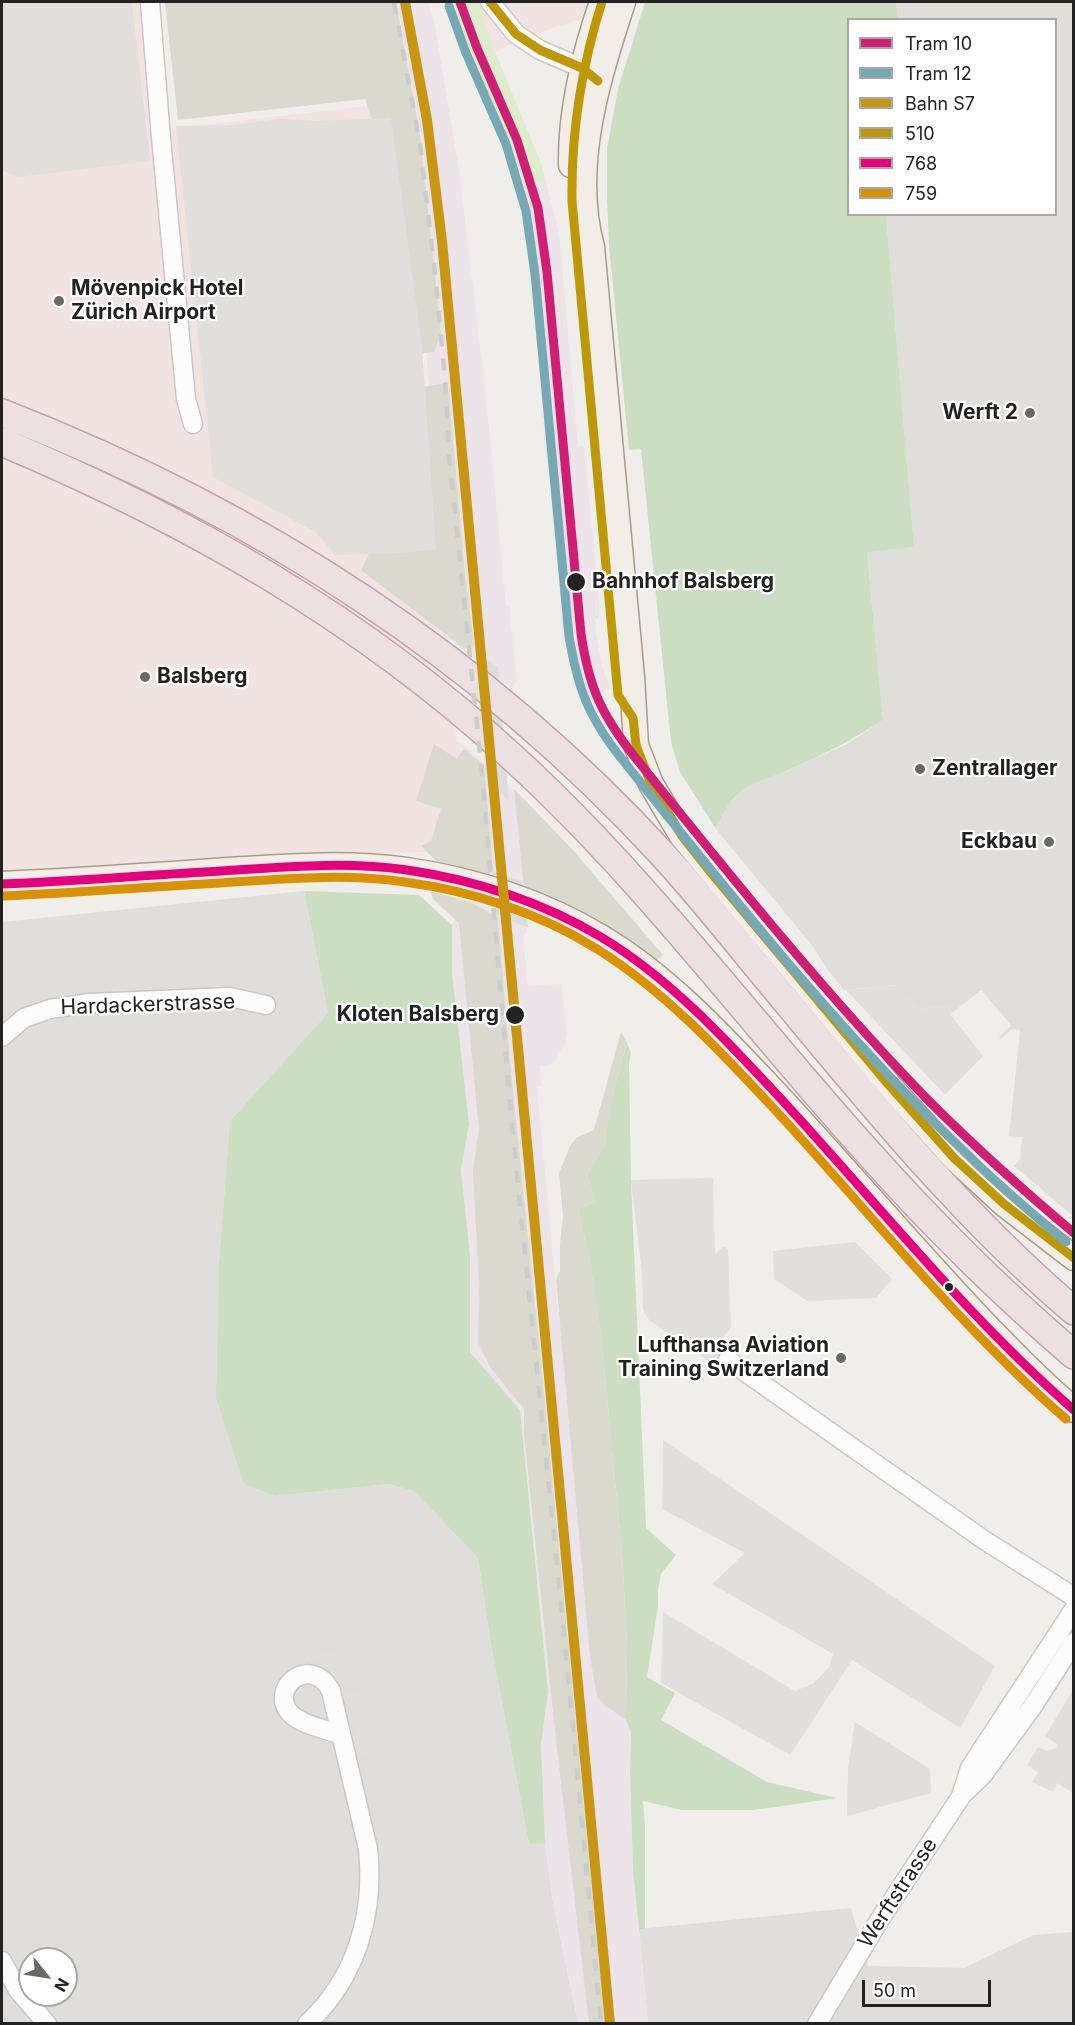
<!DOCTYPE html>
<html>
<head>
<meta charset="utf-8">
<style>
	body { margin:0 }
	#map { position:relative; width:1075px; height:2025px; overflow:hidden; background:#f0eeeb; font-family:Inter,sans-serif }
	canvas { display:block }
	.frame { position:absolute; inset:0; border:3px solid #222; pointer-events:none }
	.legend { position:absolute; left:847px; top:18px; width:210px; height:198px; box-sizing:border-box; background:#fff; border:2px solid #a7a7a7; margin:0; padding:8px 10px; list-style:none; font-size:18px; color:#222 }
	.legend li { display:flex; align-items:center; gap:12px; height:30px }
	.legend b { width:30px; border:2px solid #a7a7a7 }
	.north { position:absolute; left:18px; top:1947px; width:60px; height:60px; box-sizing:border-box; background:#fff; border:2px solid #a7a7a7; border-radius:50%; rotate:120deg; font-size:16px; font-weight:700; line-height:24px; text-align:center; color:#222 }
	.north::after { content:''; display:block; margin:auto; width:21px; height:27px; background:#6a6968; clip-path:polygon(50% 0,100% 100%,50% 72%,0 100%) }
	.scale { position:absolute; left:862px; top:1980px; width:129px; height:27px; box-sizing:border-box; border:3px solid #222; border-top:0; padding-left:8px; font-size:18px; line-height:21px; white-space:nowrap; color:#222; -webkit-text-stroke:4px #fff; paint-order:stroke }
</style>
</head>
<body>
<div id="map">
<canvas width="1075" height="2025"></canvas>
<div class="frame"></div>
<ul class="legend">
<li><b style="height:8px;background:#ce1f75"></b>Tram 10</li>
<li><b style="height:8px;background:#76a9b3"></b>Tram 12</li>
<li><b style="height:8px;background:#c79714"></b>Bahn S7</li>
<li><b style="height:8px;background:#bd990a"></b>510</li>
<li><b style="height:8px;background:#e5007d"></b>768</li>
<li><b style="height:8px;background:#d79205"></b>759</li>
</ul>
<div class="north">N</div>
<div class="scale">50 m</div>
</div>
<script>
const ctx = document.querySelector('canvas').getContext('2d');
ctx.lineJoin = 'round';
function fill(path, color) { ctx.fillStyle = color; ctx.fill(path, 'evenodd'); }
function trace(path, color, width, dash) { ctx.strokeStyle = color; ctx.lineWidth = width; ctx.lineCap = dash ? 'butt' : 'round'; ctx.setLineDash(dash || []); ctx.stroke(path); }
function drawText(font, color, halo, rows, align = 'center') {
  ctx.font = font + ' Inter,sans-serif'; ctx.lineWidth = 4.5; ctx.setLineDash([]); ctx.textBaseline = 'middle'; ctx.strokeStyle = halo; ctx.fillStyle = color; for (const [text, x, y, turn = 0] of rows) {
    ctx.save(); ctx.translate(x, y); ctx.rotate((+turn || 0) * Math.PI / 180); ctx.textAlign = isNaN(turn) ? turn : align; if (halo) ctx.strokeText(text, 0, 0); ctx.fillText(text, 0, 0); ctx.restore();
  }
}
const residential = new Path2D(`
	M304,891L328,1013L230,1121L219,1262L216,1398L275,1496L388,1484L414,1491L478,1558L491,1644L529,1844L545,1843L553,1903L578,2023H2V922ZM30,1959H66V1995H30Z
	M851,1908L868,1966L964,1968L1033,1935L1073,1932V2023H648L639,1929Z`);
const commercial = new Path2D(`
	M2,2H141L152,131L400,102L466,850L2,871Z
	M477,2H588L583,18L536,34L495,52Z`);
const industrial = new Path2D(`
	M381,2H429L435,26L459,169L486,398L506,605H509L517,681L511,688L448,638L421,283Z
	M454,2H477L495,52L541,163L556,220L560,243L578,446H584L599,603V618L595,619L596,633L602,665L611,689L588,698L582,681L574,647L564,648L560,606L566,605L552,463H547L543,423L554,421L541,288L530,207L520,170L461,27Z
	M454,740L467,747L532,807L572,849L663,955L469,870Z
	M468,900L526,922L527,932L523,937L528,986L561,984L567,1033L565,1044L554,1063L540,1066L541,1086L537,1087L558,1310L631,1732L630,1770L633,1871L648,2023H578L553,1903L545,1843L541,1789V1745L548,1692L520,1410L470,1352V1256L461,1170L469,1124L452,973V925Z`);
const airport = new Path2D(`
	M896,2H1073V1216L1014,1166L1020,1159L1022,1137L1009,1136L1020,1030L1012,1029L1001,1039L999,1037L1011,1025L981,990L952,1013L946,1006L919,1009L897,985L844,990L827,969L814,948L716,829L727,806L739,793L755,782L786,771L847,744L883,720L867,551L914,547L886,215L1056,214V20L898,19Z`);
const construction = new Path2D(`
	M165,2H396L420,135L441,333L434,352L397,356L376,130L365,99L178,120Z
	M448,383L465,574L474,645L465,649L361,570L374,544L400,390Z
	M434,744L457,759L464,749L484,765L493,868L488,876L441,866L421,846L431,841L441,809L416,801Z
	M514,789L572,849L663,955L656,961L524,888Z
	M430,891L470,902L498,917L510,1062L541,1363L605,2023H589L556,1740L524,1433V1409L490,1367L478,1342L479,1286L473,1170L479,1130L459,923L433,899Z
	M621,1032L627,1043L613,1093L604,1146L587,1174L595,1202L578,1209L589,1257L601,1335L622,1553L627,1645L626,1720L606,1706L597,1697L590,1656L556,1279L560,1271V1244L563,1216L559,1173L570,1146L576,1138L594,1130Z`);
const grass = new Path2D(`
	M454,2H478L495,52L541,163L545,180L525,184C504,122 471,64 454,2Z`);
const forest = new Path2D(`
	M645,2H896L898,19L848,20V214L886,215L914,547L867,552L883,720C852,740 823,755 788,770C771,778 753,781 738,794C727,804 722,816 716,829L680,772L671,742L641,449L629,450L609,245L607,197V149L618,89Z
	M304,891L419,895L452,925V973L469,1124L461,1170L470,1256V1352L520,1410L548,1692L541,1745L545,1843L529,1844L491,1644L478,1558L414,1491L388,1484L275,1496L244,1484L216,1398L219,1262L230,1121L328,1013Z
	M627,1043L631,1053L629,1064L631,1181L646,1528L676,1555L661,1574L658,1590V1606L647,1677L675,1693L661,1720L767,1782L837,1798L754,1810H682L643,1801L645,1826V1929H639L633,1871L630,1770L631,1732L626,1720L627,1645L622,1553L601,1335L589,1257L578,1209L595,1202L587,1174L604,1146L613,1093Z`);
const parking = new Path2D(`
	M2,2H130L132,4L150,161L18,177L2,170Z
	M391,118L422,347L436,549L402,553L335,555L317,533L213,477L176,126L233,125L279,119L316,121Z
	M898,985L919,1009L946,1006L952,1013L951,1015L983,1056L945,1095L846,990Z
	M713,1178L715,1254L724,1246L728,1250L731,1327L722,1339L723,1343L734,1350L722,1370L649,1320L643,1309L642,1273L631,1180Z
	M855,1242L892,1279L876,1298L807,1301L774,1279L773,1251Z
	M663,1440L995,1666L960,1728L852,1660L790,1755L661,1683L663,1612L795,1691L814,1683L829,1667L833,1654L712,1584L745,1553L662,1509Z
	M309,1646L335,1653L331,1668L319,1662L305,1660Z
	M359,1690L372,1753L359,1755L346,1693Z
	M1073,1690V1793L1057,1783L1053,1792L1032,1782L1038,1772L1027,1765L1038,1747L1047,1751L1056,1748L1057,1744L1045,1736Z
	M855,1722L930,1769L931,1793L847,1816L848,1767Z
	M391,1832L393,1857L380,1859L378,1833Z`);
const pier = new Path2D(`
	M475,654L481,656L498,667L509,802L486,774Z
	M492,872L524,882L528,928L496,914Z`);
const minor = new Path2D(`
	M150,2L161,138L186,399L193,424
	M490,2L516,34L540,50L582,68L590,74
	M2,1037L24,1018L50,1009L90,1003L230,997L266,1005
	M728,1360L984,1540L1074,1597
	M962,1793L970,1768L1074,1609
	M2,1961L18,1990L47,2024
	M307,2024C356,1978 375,1915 368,1849L331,1691C311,1653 268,1688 290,1713C301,1725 326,1729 341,1735
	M817,2024L880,1919L962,1795L982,1776L1033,1706L1074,1642`);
const major = new Path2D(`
	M623,2C598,79 570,166 592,247L632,677L636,745L651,784L682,836L888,1084L954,1158L1004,1204L1074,1258
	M571,165C570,109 584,54 602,2
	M2,884C72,881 143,876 214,871C278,867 343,861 407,870C475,880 542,902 601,937C666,976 717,1031 769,1086C841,1163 909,1244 981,1320C1011,1351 1041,1382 1074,1410`);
const highway = new Path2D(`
	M2,413C256,512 479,654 664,856C696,891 726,928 756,965C856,1085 954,1209 1074,1311
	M2,442C189,521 359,617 511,756C642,875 747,1018 865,1149C930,1222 999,1291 1074,1355`);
const rail = new Path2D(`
	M394,2L420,144L435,273L445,379L449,455L482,773L512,1127L563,1624L601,2024`);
const bus1 = new Path2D(`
	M490,2L516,34L540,50L582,68L598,81
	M602,2C581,68 571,132 572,201L618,695L633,718L636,745L651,784L682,836L708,869L888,1084L954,1158L1004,1204L1074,1258`);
const bus2 = new Path2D(`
	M2,884C75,881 148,875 221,871C283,867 345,861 407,870C475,880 542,902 601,937C671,979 727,1041 782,1100C878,1204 967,1317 1074,1410`);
const bus3 = new Path2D(`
	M3,896C75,893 147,887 220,883C281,879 344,873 405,882C472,891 540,913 597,949C666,992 722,1053 777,1112C872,1215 960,1327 1066,1419`);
const rail1 = new Path2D(`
	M405,2L427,120L442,241L610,2024`);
const tram1 = new Path2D(`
	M460,2L477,48L517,140L538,208L547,272L581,634C589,687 601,714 634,756C729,874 824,993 929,1101C975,1147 1024,1191 1074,1233`);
const tram2 = new Path2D(`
	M449,6L466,53L506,144L526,211L535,274L569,636C578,691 590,720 625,763C733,898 842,1036 968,1155C999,1186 1033,1214 1066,1242`);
const markers = [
	[59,301,6,"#6a6968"],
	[1030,413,6,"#6a6968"],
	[576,582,10,"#222"],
	[145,677,6,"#6a6968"],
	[920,769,6,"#6a6968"],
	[1049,842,6,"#6a6968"],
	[515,1015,10,"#222"],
	[949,1287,5,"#222"],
	[841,1358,6,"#6a6968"]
];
const poiNames = [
	["Mövenpick Hotel",71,289],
	["Zürich Airport",71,313],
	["Werft 2",1018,413,"right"],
	["Balsberg",157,677],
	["Zentrallager",932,769],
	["Eckbau",1037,842,"right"],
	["Lufthansa Aviation",829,1346,"right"],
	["Training Switzerland",829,1370,"right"]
];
const stopNames = [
	["Bahnhof Balsberg",592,582],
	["Kloten Balsberg",499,1015,"right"]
];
const streetNames = [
	["Hardackerstrasse",148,1005,-2],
	["Werftstrasse",898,1893,-57]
];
fill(residential, '#dfdedc');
fill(commercial, '#f1e3e1');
fill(industrial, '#ede4e9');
fill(airport, '#e0deda');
fill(construction, '#d9d9cd');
fill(grass, '#ddeccb');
fill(forest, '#cbdec1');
fill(parking, '#e0dfde');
fill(pier, '#dedddd');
trace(minor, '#c9c8c7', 21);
trace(major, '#a79c86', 27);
trace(highway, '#c5a2ac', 30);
trace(minor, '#fdfcfc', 18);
trace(major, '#f3ede7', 24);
trace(highway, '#ece0e2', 27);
trace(rail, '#ccc', 4.5, [12, 12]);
trace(bus1, '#bd990a', 9);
trace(bus2, '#e5007d', 9);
trace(bus3, '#d79205', 9);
trace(rail1, '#c79714', 10);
trace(tram1, '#ce1f75', 9);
trace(tram2, '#76a9b3', 9);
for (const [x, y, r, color] of markers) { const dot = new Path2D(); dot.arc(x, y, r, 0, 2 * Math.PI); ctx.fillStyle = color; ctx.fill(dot); trace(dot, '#fff', 2); }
drawText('bold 21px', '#222', '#fff', poiNames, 'left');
drawText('bold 21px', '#222', '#fff', stopNames, 'left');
drawText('21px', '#222', '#fff', streetNames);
</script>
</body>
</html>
